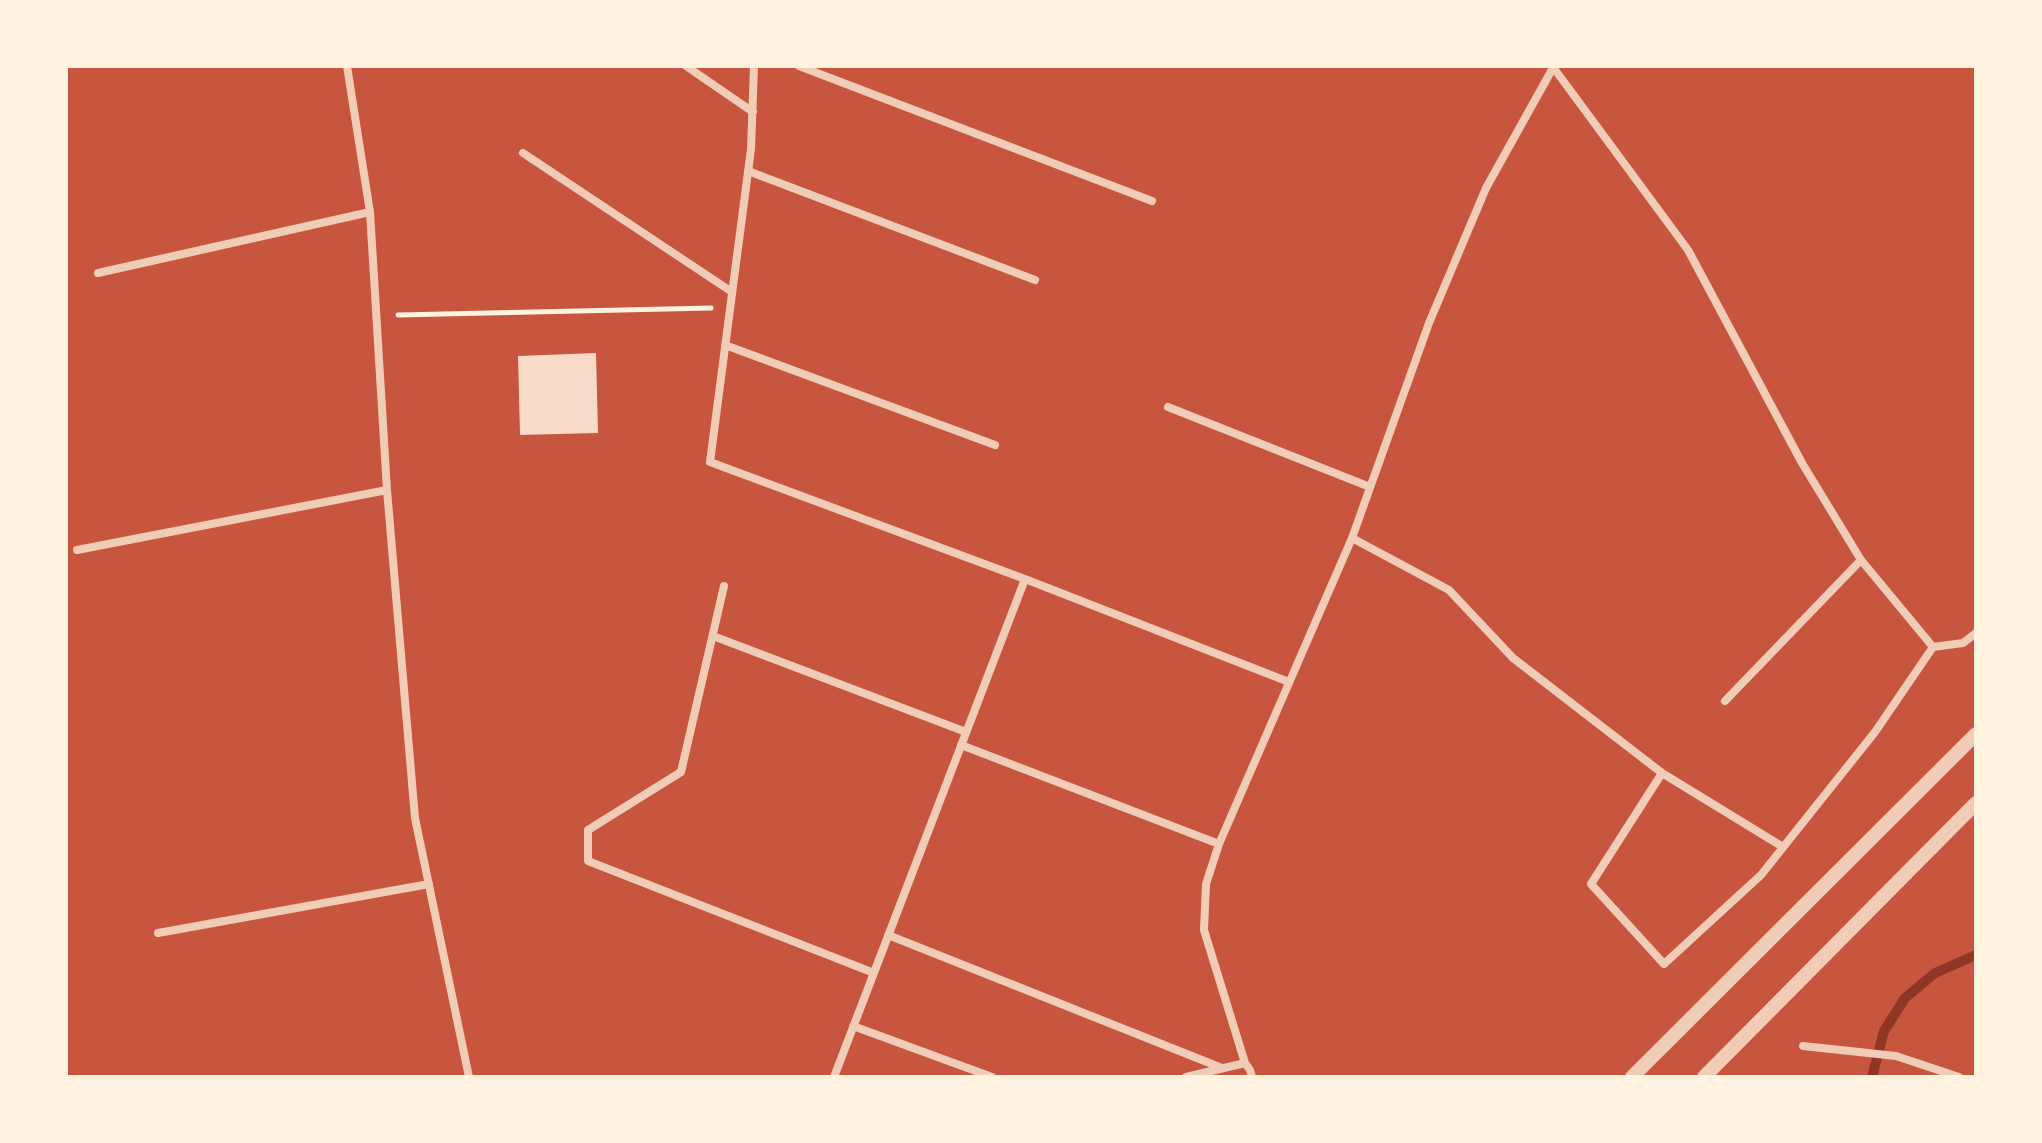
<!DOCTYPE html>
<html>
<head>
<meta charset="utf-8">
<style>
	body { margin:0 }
	#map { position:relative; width:2042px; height:1143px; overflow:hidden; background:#c8553d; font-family:"Libre Baskerville",serif }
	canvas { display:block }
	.frame { position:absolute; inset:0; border:68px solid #fff3e0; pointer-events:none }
</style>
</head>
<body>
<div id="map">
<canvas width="2042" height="1143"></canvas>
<div class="frame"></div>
</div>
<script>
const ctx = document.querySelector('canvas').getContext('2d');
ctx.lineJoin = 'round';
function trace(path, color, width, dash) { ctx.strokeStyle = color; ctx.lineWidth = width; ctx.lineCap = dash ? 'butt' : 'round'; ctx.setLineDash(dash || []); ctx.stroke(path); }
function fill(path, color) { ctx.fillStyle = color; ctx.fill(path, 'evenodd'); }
const stream = new Path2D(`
	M1872,1077L1884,1031L1905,998L1935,973L1976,955`);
const building = new Path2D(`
	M596,353L598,433L520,435L518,356Z`);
const path = new Path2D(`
	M398,315L711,308`);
const minor = new Path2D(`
	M347,66L370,212L387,490L415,818L469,1077
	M686,66L753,112
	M754,66L751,149L710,462L1025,579L1289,682
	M799,66L1152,201
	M1553,67L1688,250L1802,463L1861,560L1933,647L1963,643L1976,633
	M523,153L732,292
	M748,171L1035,280
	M98,273L370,212
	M725,345L995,445
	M1168,407L1370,487
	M1352,538L1449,590L1513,658L1662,773L1783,847
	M77,550L387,490
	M724,586L681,772L588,830V861L874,973
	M713,636L966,732
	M1725,701L1861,560
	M961,745L1219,844
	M1662,773L1591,884L1664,964L1761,875L1875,732L1933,647
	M158,933L429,884
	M888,935L1222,1068
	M853,1026L992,1077
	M1803,1046L1896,1056L1959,1077
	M834,1077L1025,579
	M1186,1077L1245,1063
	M1252,1077L1250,1070L1245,1063L1204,930L1206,884L1219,844L1352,538L1429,323L1486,188L1554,66`);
const tertiary = new Path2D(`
	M1632,1077L1976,734
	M1704,1077L1976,803`);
trace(stream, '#8f3625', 10);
fill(building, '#f7dbc8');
trace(path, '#fff3e0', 5);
trace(minor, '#f1ccb7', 8);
trace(tertiary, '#f1ccb7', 14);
</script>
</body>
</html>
